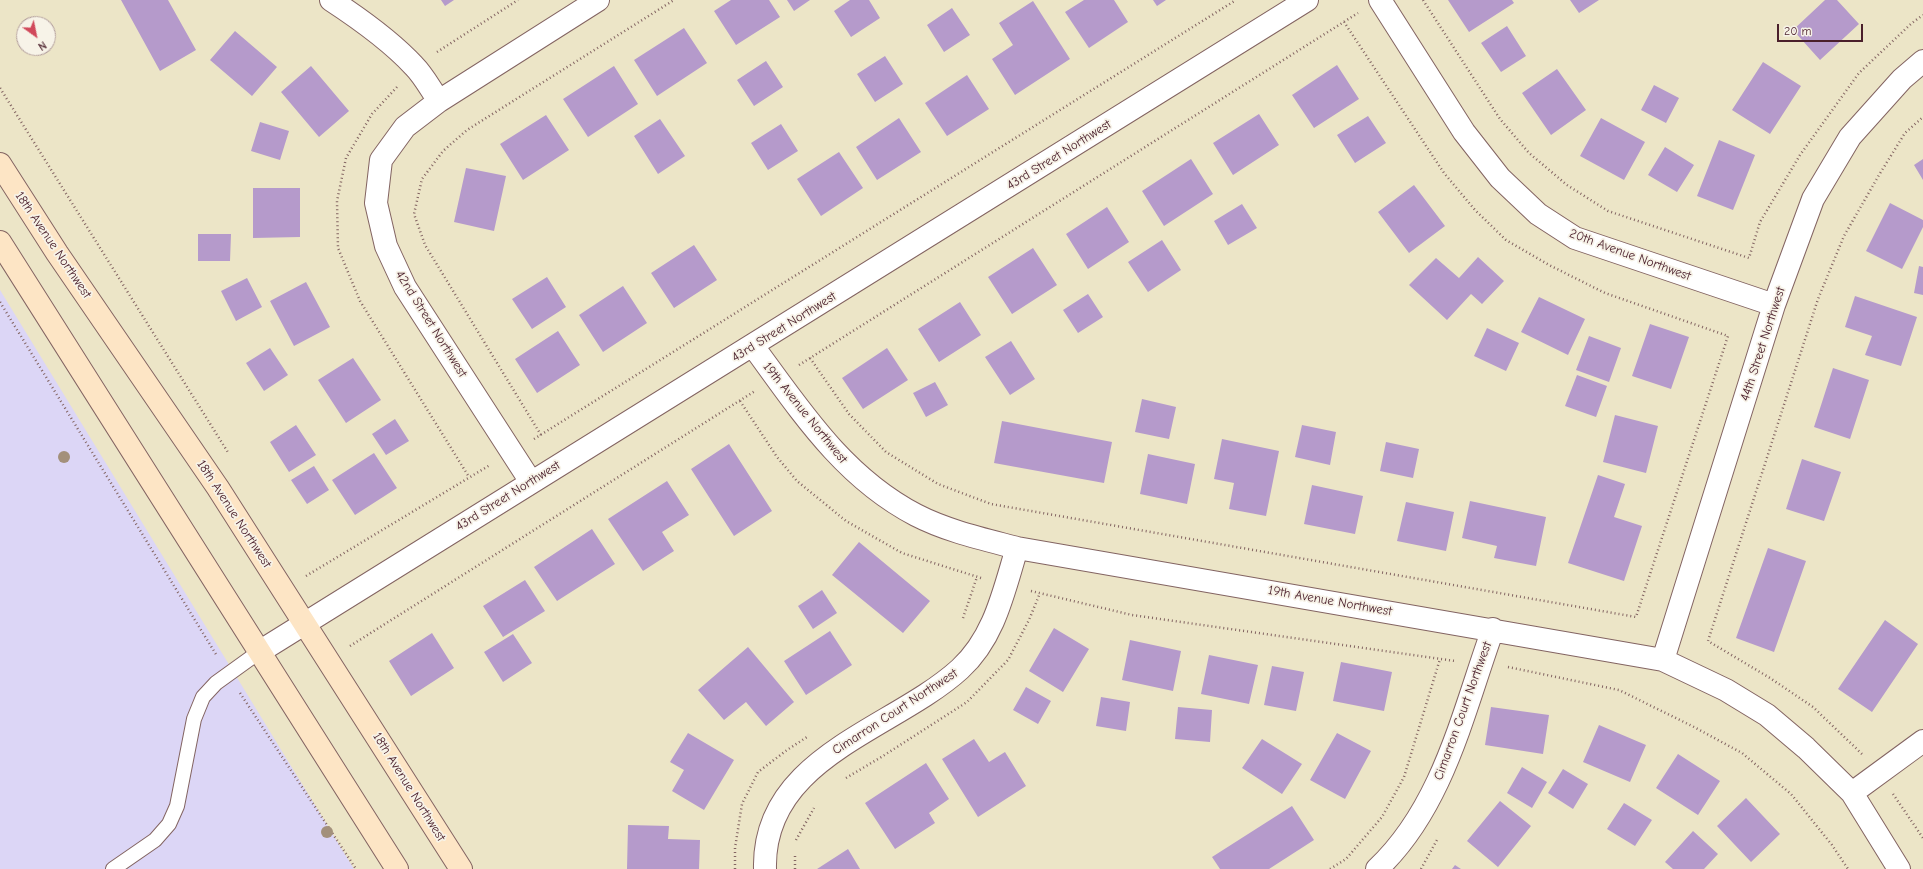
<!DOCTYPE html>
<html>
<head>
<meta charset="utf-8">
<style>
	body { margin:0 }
	#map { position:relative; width:1923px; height:869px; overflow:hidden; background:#ece5c7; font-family:"Comic Neue",sans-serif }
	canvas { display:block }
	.north { position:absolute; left:16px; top:16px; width:40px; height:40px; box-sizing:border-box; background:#f7f3e8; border:1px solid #b29e9c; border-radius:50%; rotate:147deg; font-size:11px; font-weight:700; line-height:16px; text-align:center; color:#4a1f2b }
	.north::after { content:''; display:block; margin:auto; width:14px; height:18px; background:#d1495b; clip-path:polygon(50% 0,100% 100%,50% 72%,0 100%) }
	.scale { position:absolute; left:1777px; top:24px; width:86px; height:18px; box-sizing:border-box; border:2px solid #4a1f2b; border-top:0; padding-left:5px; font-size:12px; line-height:14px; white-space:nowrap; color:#4a1f2b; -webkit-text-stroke:3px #f7f3e8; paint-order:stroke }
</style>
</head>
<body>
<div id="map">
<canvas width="1923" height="869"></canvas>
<div class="north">N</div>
<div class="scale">20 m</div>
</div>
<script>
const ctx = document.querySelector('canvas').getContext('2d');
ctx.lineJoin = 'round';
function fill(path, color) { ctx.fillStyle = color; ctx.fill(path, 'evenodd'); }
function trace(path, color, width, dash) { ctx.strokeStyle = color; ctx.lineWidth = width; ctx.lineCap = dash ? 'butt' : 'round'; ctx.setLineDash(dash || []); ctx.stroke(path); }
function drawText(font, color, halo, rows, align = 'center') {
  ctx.font = font + ' "Comic Neue",sans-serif'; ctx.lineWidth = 3.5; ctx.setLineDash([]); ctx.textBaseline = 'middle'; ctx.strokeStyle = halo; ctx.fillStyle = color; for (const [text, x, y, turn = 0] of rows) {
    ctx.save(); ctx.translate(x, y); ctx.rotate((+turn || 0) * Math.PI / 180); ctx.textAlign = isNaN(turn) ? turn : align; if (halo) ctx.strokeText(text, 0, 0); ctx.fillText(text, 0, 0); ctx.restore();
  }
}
const built = new Path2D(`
	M0,290L354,869H0Z`);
const building = new Path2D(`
	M121,0H168L196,50L160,71Z
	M441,0H454L445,6Z
	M731,0H769L780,17L736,45L714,11Z
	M787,0H810L794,11Z
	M850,0H869L880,18L851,37L834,11Z
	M1084,0H1114L1128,22L1089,48L1065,12Z
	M1153,0H1166L1157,6Z
	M1448,0H1512L1514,3L1469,32Z
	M1570,0H1599L1579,13Z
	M1825,0H1837L1859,24L1820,60L1793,30Z
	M1033,1L1070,59L1015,95L992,59L1013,45L999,23Z
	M952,8L970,35L944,52L927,25Z
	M1507,26L1526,56L1501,72L1481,43Z
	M684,28L707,63L657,96L634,60Z
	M235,31L277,67L252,96L210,60Z
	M885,56L903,84L875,102L857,74Z
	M766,61L783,87L754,106L737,80Z
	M1763,62L1801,86L1770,134L1732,110Z
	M1337,65L1359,99L1314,128L1292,95Z
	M311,66L349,111L319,137L281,92Z
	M614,66L638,104L588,137L563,99Z
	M1557,69L1586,110L1551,135L1522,93Z
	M967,75L989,109L947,136L925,103Z
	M1654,85L1679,98L1666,123L1641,110Z
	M1259,114L1279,145L1233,175L1213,143Z
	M546,115L569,150L523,180L500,144Z
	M1368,116L1386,143L1355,163L1337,135Z
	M899,118L921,152L877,180L856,147Z
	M1601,118L1645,142L1624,180L1580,156Z
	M660,119L685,156L658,174L634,136Z
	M260,122L289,131L280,160L251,151Z
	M781,124L798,151L768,170L751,143Z
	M1719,140L1755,155L1733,210L1697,196Z
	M1665,147L1694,165L1677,192L1648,175Z
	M839,152L863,188L821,216L797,179Z
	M1191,159L1213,194L1164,226L1142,191Z
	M1923,159V180L1914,165Z
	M466,168L506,176L494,231L454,222Z
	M1414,185L1445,226L1409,253L1378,212Z
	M253,188H300V237L253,238Z
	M1890,203L1923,220V227L1902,269L1866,251Z
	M1242,204L1257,228L1228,245L1214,221Z
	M1107,207L1129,242L1088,269L1066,234Z
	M198,234H231L230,261H198Z
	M1162,240L1181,270L1148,292L1128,262Z
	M694,245L717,280L674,308L651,273Z
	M1033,248L1057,285L1012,314L988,277Z
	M1478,257L1504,281L1482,304L1471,294L1447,320L1409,285L1436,258L1459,278Z
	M1919,266L1923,267V295L1914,293Z
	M547,277L566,307L532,329L512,299Z
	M247,278L262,307L236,321L221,291Z
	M306,282L330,327L294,346L270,301Z
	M623,286L647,323L603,352L579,315Z
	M1088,294L1103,317L1078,333L1063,310Z
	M1855,296L1917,317L1901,366L1865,355L1872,336L1845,327Z
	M1539,297L1585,319L1568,355L1521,332Z
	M960,302L981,335L939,362L918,329Z
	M1650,324L1689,337L1671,389L1632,376Z
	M1487,328L1519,343L1506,371L1474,356Z
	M558,331L580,365L537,393L515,359Z
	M1589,336L1621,348L1609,382L1576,370Z
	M1011,341L1035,379L1010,395L985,357Z
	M270,348L288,375L264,391L246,363Z
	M887,348L908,380L863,409L842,378Z
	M353,358L381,400L346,423L318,380Z
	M1833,368L1869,380L1850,439L1814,427Z
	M1577,375L1607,386L1596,417L1565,406Z
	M935,382L948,405L926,417L913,393Z
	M1142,399L1176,407L1169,439L1135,432Z
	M1615,415L1658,426L1646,473L1603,462Z
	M395,419L409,441L386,455L372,434Z
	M1002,421L1112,442L1104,483L994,463Z
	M296,425L316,455L289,472L270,442Z
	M1302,425L1336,432L1330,465L1295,457Z
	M1222,439L1279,451L1266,516L1229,509L1234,483L1214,479Z
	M1386,442L1419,449L1413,478L1380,471Z
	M729,444L772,511L734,536L691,469Z
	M374,453L397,488L355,515L332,480Z
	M1148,454L1195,464L1187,504L1140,494Z
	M1802,459L1841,472L1824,521L1786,509Z
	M314,466L329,490L307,504L291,480Z
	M1598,475L1625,484L1614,517L1642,526L1624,581L1568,563Z
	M667,481L689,515L662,532L674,551L643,571L608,519Z
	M1312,485L1363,496L1355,534L1304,524Z
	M1470,501L1546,517L1536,566L1494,558L1497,546L1462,538Z
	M1406,502L1454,512L1446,551L1397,541Z
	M592,529L615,564L557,601L534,567Z
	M859,542L930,601L903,633L832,575Z
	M1768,548L1806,561L1774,652L1736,638Z
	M525,580L545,611L503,637L483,606Z
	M822,590L837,613L813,629L798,606Z
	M1885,620L1918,644L1872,712L1838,689Z
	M1054,628L1089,649L1063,692L1029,671Z
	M830,631L852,665L806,695L784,661Z
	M432,633L454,668L411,696L389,661Z
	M513,634L532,663L503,682L484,652Z
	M1130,640L1181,651L1173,691L1122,680Z
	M748,647L794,702L766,726L746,702L724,720L698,690Z
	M1209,655L1258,665L1249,704L1201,694Z
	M1341,662L1392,672L1384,711L1333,701Z
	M1272,666L1304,672L1296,711L1264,705Z
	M1026,687L1051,701L1038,724L1013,710Z
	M1101,697L1130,702L1126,731L1096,726Z
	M1178,707L1212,710L1210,742L1175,739Z
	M1491,707L1549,715L1543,754L1485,745Z
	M1599,725L1646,745L1630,782L1583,762Z
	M688,733L734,760L704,810L672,791L684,770L670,762Z
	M1337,733L1371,751L1345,799L1310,780Z
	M974,739L989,762L1005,752L1026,786L978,817L942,759Z
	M1262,739L1302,764L1282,794L1242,768Z
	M1678,754L1720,781L1698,815L1656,788Z
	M926,763L949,799L929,813L935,823L895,849L865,803Z
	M1522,767L1547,782L1532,808L1507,793Z
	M1563,769L1588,784L1573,809L1548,793Z
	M1746,798L1780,834L1751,862L1717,826Z
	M1500,801L1531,826L1498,867L1467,841Z
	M1624,803L1652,820L1635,846L1607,829Z
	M1292,806L1314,840L1269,869H1220L1212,857Z
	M628,825L669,826L668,839L700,840L699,869H627Z
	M1693,831L1718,854L1704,869H1673L1665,862Z
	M848,849L860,869H817Z
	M1455,865L1461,869H1452Z`);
const path = new Path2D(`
	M1423,0L1500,119L1529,153L1567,185L1608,211L1749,258L1760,222L1800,155L1859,73L1912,23L1923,15
	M437,52L518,0
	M397,87L372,114L346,158L337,201L338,248L360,301L469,477
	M0,88L229,454
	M0,302L217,656
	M810,358L849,414L886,452L938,484L991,504L1636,617L1728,336L1605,293L1549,265L1506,240L1475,210L1444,173L1344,22
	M799,365L1358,13
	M740,401L777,457L797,481L846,521L902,553L981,578
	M541,435L425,245L414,214L422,179L443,151L467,130L674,0
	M534,439L1236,0
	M306,576L490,465
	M1031,591L1132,615L1455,661
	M963,618L977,577
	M350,646L755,391
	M1508,667L1619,690L1694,727L1742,753L1791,794L1832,845L1848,869
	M240,693L356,869
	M1862,754L1813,707L1770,678L1708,641L1818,299L1844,236L1879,175L1905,133L1923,117
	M846,778L883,756L967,702L1008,660L1029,620L1040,593
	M1893,794L1923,838
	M796,840L814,808
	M735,869V848L742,804L758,772L787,750L807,737
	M795,869V853
	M1330,869L1346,859L1382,817L1404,777L1440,659
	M1421,869L1437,840`);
const service = new Path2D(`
	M113,869L155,840L169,824L177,806L194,719L203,697L216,683L259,652`);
const minor = new Path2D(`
	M331,0C360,19 390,40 414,66C424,76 431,90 439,101
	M1380,0L1464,132L1500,178L1538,214L1575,238L1774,305
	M753,346C800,410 843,477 916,515C947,531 983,539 1017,548L1663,660L1726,690L1767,715L1806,748L1852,793L1899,869
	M531,482L405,287L386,246L376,203L381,160L405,127L439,101L598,0
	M259,652L1307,0
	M1663,660L1774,305L1813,199L1850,137L1902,79L1923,61
	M1852,793L1923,741
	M765,869C762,757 893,730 960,669C995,637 1004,590 1017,548
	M1377,869C1443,807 1463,712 1493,629`);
const secondary = new Path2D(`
	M0,164L57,253L218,488L461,869
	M0,242L397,869`);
const trees = [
	[64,457],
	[327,832]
];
const streetNames = [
	["43rd Street Northwest",1059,155,-32],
	["18th Avenue Northwest",53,245,56],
	["20th Avenue Northwest",1630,255,20],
	["42nd Street Northwest",431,324,58],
	["43rd Street Northwest",784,327,-32],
	["44th Street Northwest",1763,344,-72],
	["19th Avenue Northwest",805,413,51],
	["43rd Street Northwest",508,496,-32],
	["18th Avenue Northwest",234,514,57],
	["19th Avenue Northwest",1330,601,10],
	["Cimarron Court Northwest",1463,711,-70],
	["Cimarron Court Northwest",895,712,-33],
	["18th Avenue Northwest",409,787,58]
];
fill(built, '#dcd6f6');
fill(building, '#b59acb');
trace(service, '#836462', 16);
trace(minor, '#836462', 24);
trace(secondary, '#836462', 24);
trace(path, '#836462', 2.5, [1, 3]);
trace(service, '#fff', 14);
trace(minor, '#fff', 22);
trace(secondary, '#fde5c5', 22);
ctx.fillStyle = '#a3907b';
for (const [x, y] of trees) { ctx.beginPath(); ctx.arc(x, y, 6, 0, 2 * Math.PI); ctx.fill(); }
drawText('13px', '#4a1f2b', '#f7f3e8', streetNames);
</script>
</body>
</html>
